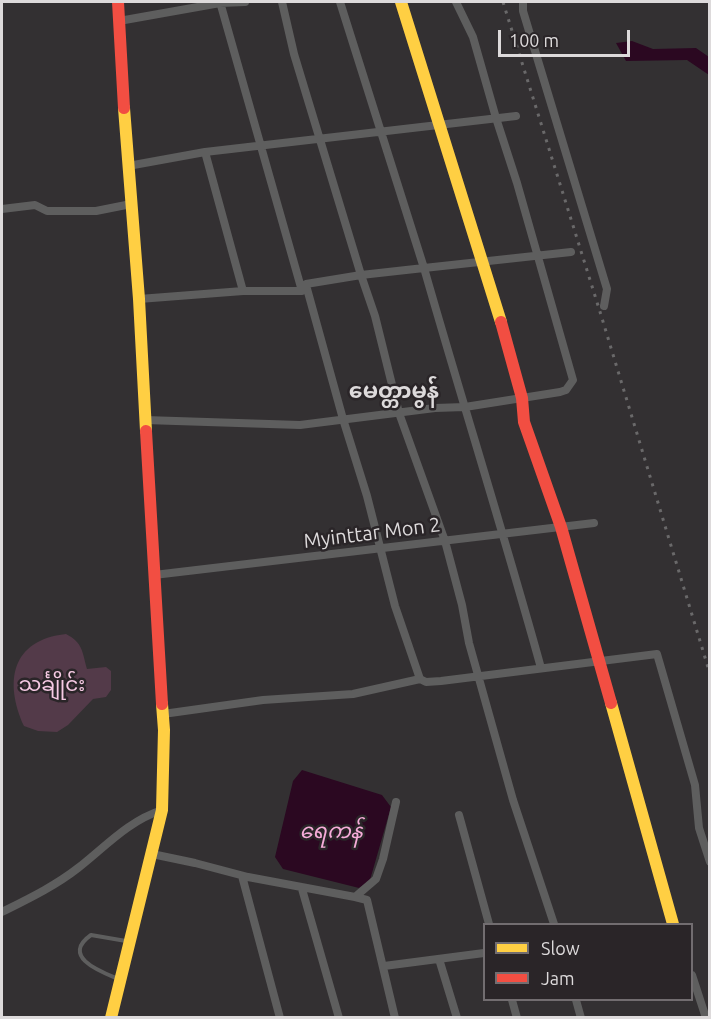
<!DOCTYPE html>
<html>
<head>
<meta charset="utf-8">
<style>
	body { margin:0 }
	#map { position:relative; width:711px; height:1019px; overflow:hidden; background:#333032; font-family:Ubuntu,sans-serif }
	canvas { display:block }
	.frame { position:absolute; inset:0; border:3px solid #dddadb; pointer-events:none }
	.legend { position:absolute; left:483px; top:923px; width:210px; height:78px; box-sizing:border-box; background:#2a2528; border:2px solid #726d70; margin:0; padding:8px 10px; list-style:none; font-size:18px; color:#dddadb }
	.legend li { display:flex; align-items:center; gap:12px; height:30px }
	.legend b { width:30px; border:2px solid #726d70 }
	.scale { position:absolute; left:498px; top:30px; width:132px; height:27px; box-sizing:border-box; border:3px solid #dddadb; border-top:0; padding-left:8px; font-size:18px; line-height:21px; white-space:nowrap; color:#dddadb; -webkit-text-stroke:4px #2a2528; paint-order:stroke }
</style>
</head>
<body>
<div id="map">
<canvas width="711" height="1019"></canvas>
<div class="frame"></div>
<ul class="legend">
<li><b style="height:8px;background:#ffcf43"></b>Slow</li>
<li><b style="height:8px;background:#f24e42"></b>Jam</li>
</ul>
<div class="scale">100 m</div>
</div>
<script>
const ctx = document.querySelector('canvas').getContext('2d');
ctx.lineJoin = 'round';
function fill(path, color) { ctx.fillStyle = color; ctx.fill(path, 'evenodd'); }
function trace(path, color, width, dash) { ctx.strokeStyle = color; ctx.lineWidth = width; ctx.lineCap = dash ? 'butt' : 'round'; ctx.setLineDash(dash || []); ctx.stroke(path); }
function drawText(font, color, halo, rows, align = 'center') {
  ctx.font = font + ' Ubuntu,"Noto Sans Myanmar",sans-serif'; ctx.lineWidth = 5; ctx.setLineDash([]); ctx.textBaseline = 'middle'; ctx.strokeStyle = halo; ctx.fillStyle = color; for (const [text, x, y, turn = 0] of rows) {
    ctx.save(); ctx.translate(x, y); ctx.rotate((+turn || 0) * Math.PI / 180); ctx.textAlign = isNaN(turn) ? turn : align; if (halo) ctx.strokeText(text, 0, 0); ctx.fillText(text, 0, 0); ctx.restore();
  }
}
const green = new Path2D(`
	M66,634C83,643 82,651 87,669L106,667L111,671V690L106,697L93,699L68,725L57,732L38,731L24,726C4,682 11,640 66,634Z`);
const water = new Path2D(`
	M632,41L653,49L696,48L709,57V75L687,60L626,61L616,43Z
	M302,770L382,795L391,807L370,880L359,888L283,869L275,857L293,781Z`);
const lane = new Path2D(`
	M116,978C99,971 61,956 91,935L126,941`);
const street = new Path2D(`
	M220,2L302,291
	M282,2L294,54L361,275L424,268C462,401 504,534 541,668
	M340,2L424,268L571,252
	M523,2V11L607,289L604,306
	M119,21L220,3L245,2
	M205,152L243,291
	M128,166L205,152L516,116
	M2,209L35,205L47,211H96L131,204
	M306,285L343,419L367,496L395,606L420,679L426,682L441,681L657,654L695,785L699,828L710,862
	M139,299L243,291H302L306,284L361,275L375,316L399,413L445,541L462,605L469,643L513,800L554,924
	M145,420L300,425L435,408L465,407L560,392L566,390L573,380L517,183L496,118L473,37L456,2
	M154,575L594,523
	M163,714L263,700L353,694L420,679
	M459,815L489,924
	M152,854L195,863L248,877L355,897L376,879L383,859L396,802
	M242,876L280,1018
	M302,889L339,1018
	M355,897L367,900L395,1018
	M2,912C28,899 55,886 78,868C105,847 128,821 162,810
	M439,959L457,1018
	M384,966L484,953
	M692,975L706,1018
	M512,1000L517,1018
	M576,1000L581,1018`);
const slow = new Path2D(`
	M401,2L501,322
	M124,108L139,299L146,431
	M611,703L673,924
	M111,1018L162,810L164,730L162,704`);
const jam = new Path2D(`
	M118,2L124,108
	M501,322L522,398L524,422L561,527L611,703
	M146,431L162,704`);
const rail = new Path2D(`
	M503,2L601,315L710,674`);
const streetNames = [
	["Myinttar Mon 2",372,533,-7]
];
const parkNames = [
	["သင်္ချိုင်း",52,684]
];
const waterNames = [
	["ရေကန်",331,831]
];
const quarterNames = [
	["မေတ္တာမွန်",394,391]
];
fill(green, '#533a49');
fill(water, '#2b0821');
trace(lane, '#5e5e5e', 4);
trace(street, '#5e5e5e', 8);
trace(slow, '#ffcf43', 12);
trace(jam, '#f24e42', 12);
trace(rail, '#6a696a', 3, [3, 6]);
drawText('20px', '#dddadb', '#2a2528', streetNames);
drawText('20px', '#f7cae4', '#2a2528', parkNames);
drawText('italic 21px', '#f6acd9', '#2a2528', waterNames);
drawText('bold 22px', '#dddadb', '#2a2528', quarterNames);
</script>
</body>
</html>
